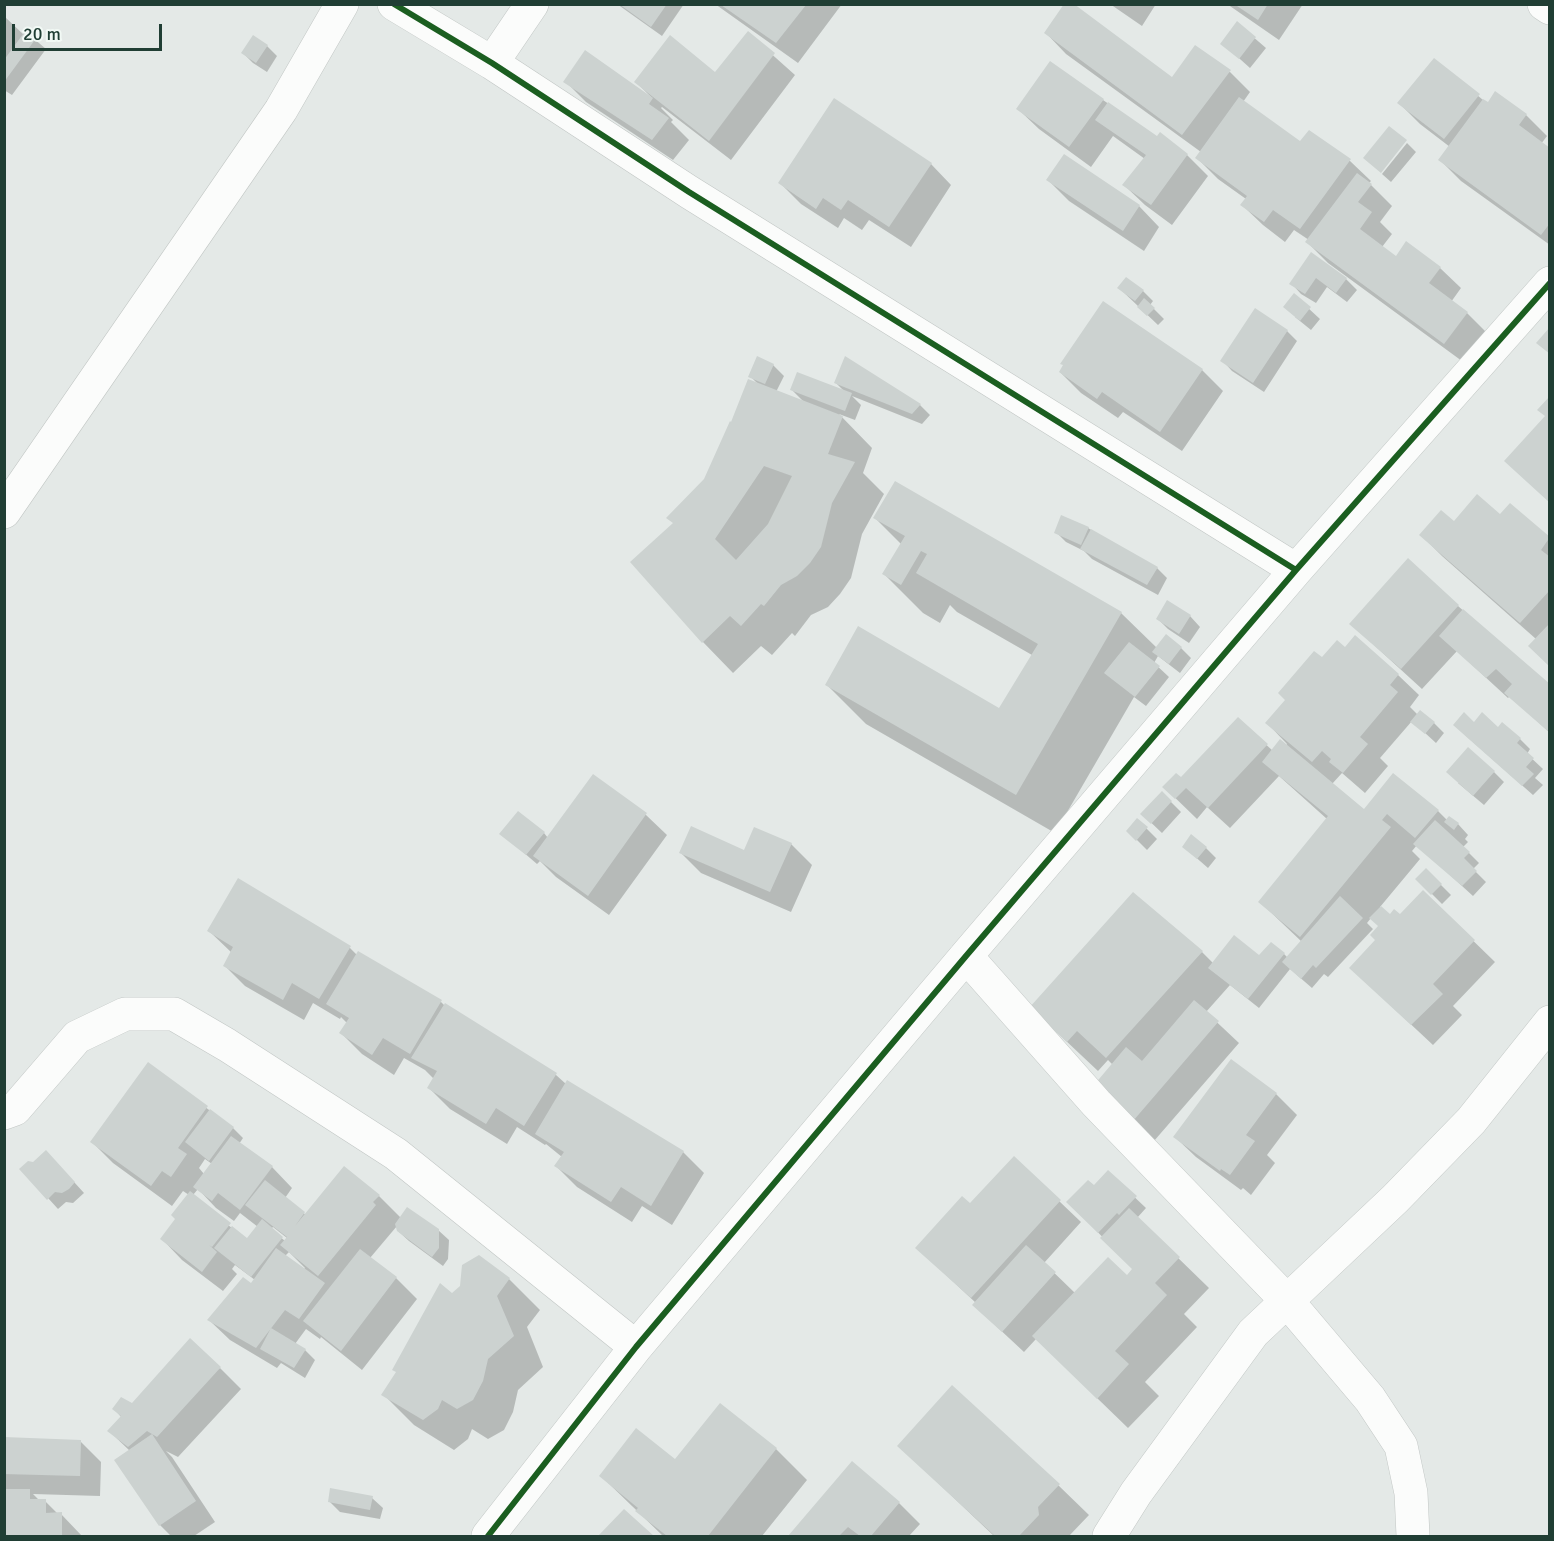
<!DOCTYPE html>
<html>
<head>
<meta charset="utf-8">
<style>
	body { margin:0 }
	#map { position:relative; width:1554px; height:1541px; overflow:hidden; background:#e4e9e7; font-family:Signika,sans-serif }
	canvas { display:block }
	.frame { position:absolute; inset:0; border:6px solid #203e34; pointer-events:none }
	.scale { position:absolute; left:12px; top:24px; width:150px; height:27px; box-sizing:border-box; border:3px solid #203e34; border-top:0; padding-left:8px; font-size:18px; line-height:21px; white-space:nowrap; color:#203e34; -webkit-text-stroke:4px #f2f9f5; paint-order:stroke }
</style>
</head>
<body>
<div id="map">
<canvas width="1554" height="1541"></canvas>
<div class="frame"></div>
<div class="scale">20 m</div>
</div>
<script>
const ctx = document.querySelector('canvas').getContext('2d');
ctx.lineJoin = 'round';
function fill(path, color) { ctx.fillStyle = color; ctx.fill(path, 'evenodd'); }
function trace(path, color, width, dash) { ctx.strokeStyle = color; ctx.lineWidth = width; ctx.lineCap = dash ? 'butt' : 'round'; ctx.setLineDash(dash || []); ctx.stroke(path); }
const shadow = new Path2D(`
	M617,4H684L662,36Z
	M715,4H842L798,63Z
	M1110,4H1156L1142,26Z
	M1227,4H1303L1279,40Z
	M4,16L24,35L26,32L46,49L12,95L4,90Z
	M1237,23L1266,48L1250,68L1222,43Z
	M748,33L795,75L731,160L662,107L661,108L673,120L671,122L689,140L673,160L586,102L565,81L651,97L636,82L715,74Z
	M1046,33L1173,79L1230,72L1250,92L1243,102L1300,143L1350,161L1371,181L1369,183L1392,206L1380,222L1392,234L1382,247L1396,258L1440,268L1461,288L1451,302L1467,313L1488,334L1466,364L1328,263L1307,242L1309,240L1294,230L1285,242L1263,225L1242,205L1246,199L1218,179L1197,158L1201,152L1066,54Z
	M267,46L277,56L267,72L253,63L243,53Z
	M1434,60L1488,104L1496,93L1526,115L1547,136L1541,144L1550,150V245L1461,181L1440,160L1450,147L1420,124L1399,103Z
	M1103,100L1158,138L1160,134L1187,155L1208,176L1172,225L1145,205L1124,185L1145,159L1113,136L1091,167L1039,129L1018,109Z
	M1407,143L1416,152L1391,182L1382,174Z
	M931,164L951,185L911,247L869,220L862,230L844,218L838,228L801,204L780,183Z
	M1048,180L1139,206L1159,227L1144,251L1069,201Z
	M1311,254L1344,277L1357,290L1347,302L1327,287L1316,303L1301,294L1291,283Z
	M1119,288L1143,291L1153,301L1150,305L1164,319L1158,325Z
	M1294,295L1320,319L1311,330L1295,317Z
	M1255,310L1287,331L1297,341L1264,392L1232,371L1222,360Z
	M758,358L773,365L784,376L776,392L805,403L792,390L845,392L836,383L920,405L930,415L922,424L852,396L861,405L855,420L839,414L872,448L863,473L884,494L862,534L851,578L840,594L828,607L811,615L795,636L792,633L772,655L761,646L733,673L703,642L632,562L674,524L705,480L759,385L750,376Z
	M1202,370L1223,391L1182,451L1123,412L1118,418L1081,393L1060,372Z
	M1510,505L1550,539V666L1536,639L1442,556L1421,535L1454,523L1500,516Z
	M875,518L1121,613L1157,648H1181L1191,658L1180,673L1158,656L1154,663L1169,677L1146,706L1134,697L1055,833L866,724L827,685L1000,710L1032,655L957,612L950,605L940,623L923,613L884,574L902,545Z
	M1088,528L1157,568L1167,578L1158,595L1092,559L1084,551L1066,542L1056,532Z
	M1458,606L1550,686V733L1510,696L1508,698L1457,651L1422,689L1351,624Z
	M1190,616L1200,627L1189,643L1168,629L1158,619Z
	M1345,649L1398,675L1419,695L1410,707L1418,715L1434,723L1444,733L1436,743L1412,721L1380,758L1388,766L1365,793L1342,773L1332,784L1364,811H1438L1447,820L1458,824L1468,835L1465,839L1468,842L1463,847L1479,863L1473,869L1486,882L1473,896L1417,845L1412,851L1420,859L1380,907L1390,917L1400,916L1423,892L1495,962L1453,1006L1462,1015L1433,1045L1372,988L1380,926L1371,918L1367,923L1373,929L1328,977L1324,974L1312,988L1290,969L1259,1008L1230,985L1206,1012L1239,1043L1154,1141L1117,1106L1113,1065L1108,1060L1098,1071L1031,1008L1202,952L1214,964L1284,954L1288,958L1302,942L1260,902L1327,819L1279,776L1230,828L1207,807L1197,819L1164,787L1182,779L1238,719L1273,751L1286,746L1287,744L1267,723L1322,659Z
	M1474,724L1498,729L1520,739L1530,749L1527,754L1543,769L1535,778L1543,785L1533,795L1465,735Z
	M1494,772L1504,782L1484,805L1458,783Z
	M593,776L646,815L667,835L609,915L556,877L540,861L537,864L502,834L544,833L548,838Z
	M1162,793L1181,812L1162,833L1142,814Z
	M1138,820L1157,839L1147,850L1128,831Z
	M791,844L812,865L791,912L701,873L681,853L745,852Z
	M1184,847L1206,848L1216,858L1208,868Z
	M1426,870L1451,895L1442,904L1417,879Z
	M209,931L350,948L357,955L441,1002L445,1006L446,1005L556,1075L566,1084L568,1082L683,1152L704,1173L672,1225L642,1206L632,1222L577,1187L556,1166L562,1157L546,1144L545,1145L517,1127L507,1144L450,1109L429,1088L434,1079L425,1070L404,1058L394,1075L362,1054L341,1033L347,1023L341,1017L340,1019L313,1003L304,1020L245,986L225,966L232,953Z
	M1231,1062L1276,1094L1297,1115L1267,1155L1275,1163L1251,1195L1243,1188L1241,1190L1196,1157L1175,1137Z
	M148,1064L233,1128L243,1138L239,1144L272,1167L292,1188L285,1198L306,1215L379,1196L401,1218L438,1230L449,1240L448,1259L443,1266L409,1241L398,1231L397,1226L370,1258L396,1278L417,1299L362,1370L321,1337L320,1339L306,1329L295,1344L305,1350L315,1360L305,1378L281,1363L277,1368L230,1340L209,1320L255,1280L235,1265L232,1269L237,1274L223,1291L182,1260L162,1239L177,1219L189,1195L183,1191L172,1206L113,1163L92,1142ZM205,1159L212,1164L204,1174L199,1168ZM198,1189L216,1208L234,1221L240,1213L258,1227L247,1241L193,1195ZM273,1227L287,1238L285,1241L271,1229ZM289,1252L305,1268L304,1269L285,1256Z
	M1014,1158L1081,1222L1044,1263L1075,1293L1127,1277L1134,1269L1068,1202L1094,1187L1108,1172L1146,1208L1137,1218L1209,1288L1184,1314L1197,1327L1145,1382L1159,1396L1128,1428L1036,1339L1024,1352L995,1325L976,1303L917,1248L970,1205Z
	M56,1162L84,1193L73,1203L66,1202L58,1209L48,1198Z
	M479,1256L509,1279L540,1310L527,1327L543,1367L518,1390L513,1412L504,1430L488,1439L472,1429L468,1439L454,1450L414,1425L383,1394L452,1295L462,1287Z
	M220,1368L241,1389L178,1457L166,1451L172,1457L215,1522L194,1536H171L160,1525L130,1451L109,1431L122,1418L114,1409L133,1405Z
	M720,1405L776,1449L807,1480L762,1536H663L601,1476L676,1461Z
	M4,1439L80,1441L101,1462L100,1496L33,1494L40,1501H45L58,1514H61L82,1536H4Z
	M899,1446L1058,1485L1089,1515L1069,1536H994Z
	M852,1463L899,1503L920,1524L909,1536H790Z
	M372,1498L383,1508L380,1519L340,1512L329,1501Z
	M624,1511L651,1536H600Z`);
const building = new Path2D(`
	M619,4H667L651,27Z
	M1064,4H1074L1172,77L1195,45L1231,70L1182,135L1044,33Z
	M1234,4H1268L1258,20Z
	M721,5H806L776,43Z
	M1237,21L1256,37L1239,59L1220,44Z
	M26,30L37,37L4,82V60Z
	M748,31L775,53L709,141L634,82L670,35L715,72Z
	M253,35L268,45L256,63L241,53Z
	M585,50L653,98L649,104L669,118L652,140L563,82Z
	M1434,58L1480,94L1444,139L1397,103Z
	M1050,61L1104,99L1069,147L1016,109Z
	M1495,91L1527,114L1519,125L1550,148V223L1541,235L1438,160L1483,99L1488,102Z
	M1239,97L1300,141L1309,130L1351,159L1300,229L1273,210L1264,222L1240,205L1247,196L1195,158Z
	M834,98L932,163L889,227L848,200L841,210L823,198L816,209L778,183Z
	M1108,102L1157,136L1160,132L1188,154L1151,205L1122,185L1146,155L1095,120Z
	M1389,126L1407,140L1381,173L1363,158Z
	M1064,154L1140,205L1123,231L1046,180Z
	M1357,173L1372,184L1358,202L1372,212L1360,229L1396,256L1406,241L1441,267L1429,283L1468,312L1444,344L1305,242Z
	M1311,252L1347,278L1336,293L1316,278L1305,294L1289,284Z
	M1126,277L1144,290L1135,301L1117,288Z
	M1294,293L1311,307L1300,321L1283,307Z
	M1144,298L1155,308L1147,316L1137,307Z
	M1103,301L1203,369L1160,432L1102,392L1097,399L1059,372L1063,365L1060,364Z
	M1255,308L1288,330L1253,383L1220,361Z
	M1550,327V354L1536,343Z
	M757,356L774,364L765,384L748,377Z
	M845,356L921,404L912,414L834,383Z
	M797,372L852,393L845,411L790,390Z
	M748,379L843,416L828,454L855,462L832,503L821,547L810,563L797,576L781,585L764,606L761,604L741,626L730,616L702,643L630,562L673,523L666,518L704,479L730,421L731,422ZM764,466L792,476L768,524L736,560L715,539Z
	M1550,396V503L1504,461L1545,416L1537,410Z
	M895,481L1122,612L1016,795L825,685L858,626L999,708L1038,644L916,573L927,554L921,551L901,585L882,574L905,536L873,518Z
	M1477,494L1500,514L1510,503L1550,537L1541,550L1550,557V590L1520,623L1419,535L1441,510L1454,521Z
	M1061,515L1089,527L1081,545L1054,533Z
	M1091,529L1158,567L1147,585L1080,549Z
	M1408,558L1459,605L1401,669L1349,624Z
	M1167,600L1191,615L1179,634L1156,619Z
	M1463,609L1550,684V733L1504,693L1512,684L1496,669L1486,678L1439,636Z
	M1550,623V667L1528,646Z
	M1166,634L1182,647L1169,664L1152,652Z
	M1355,635L1399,674L1390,685L1398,692L1360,737L1368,744L1343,773L1329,762L1331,759L1322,751L1312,762L1265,723L1285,700L1278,693L1314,651L1322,657L1337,640L1345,647Z
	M1129,642L1160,666L1135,697L1104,673Z
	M1420,710L1435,722L1425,734L1410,722Z
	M1464,712L1474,722L1482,712L1498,727L1502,722L1521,738L1517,743L1534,758L1526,767L1534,774L1522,786L1453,725Z
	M1238,717L1268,744L1208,808L1186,788L1175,799L1162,787L1176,773L1181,777Z
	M1280,739L1364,809L1393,773L1439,810L1415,838L1387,814L1382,820L1391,827L1300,937L1258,902L1328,816L1262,762Z
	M1468,747L1495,771L1473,796L1446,772Z
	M593,774L647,813L588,896L533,856Z
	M1162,791L1172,801L1151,824L1140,814Z
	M518,811L545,832L526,855L499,834Z
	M1449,816L1459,823L1454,830L1444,822Z
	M1137,818L1148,827L1136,841L1126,831Z
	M1435,820L1470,852L1464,858L1477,871L1462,886L1413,844Z
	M691,826L744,850L754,827L792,843L770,892L679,853Z
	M1191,834L1207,847L1197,859L1182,847Z
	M1426,868L1442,884L1431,895L1415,879Z
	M238,878L351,946L319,999L292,983L283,1000L223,966L233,947L207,931Z
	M1423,890L1475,940L1433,984L1443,994L1411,1025L1349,968L1375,940L1370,935L1378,926L1369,918L1381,906L1390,914L1394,909L1400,914Z
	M1133,892L1203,951L1106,1058L1077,1031L1067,1042L1029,1008Z
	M1340,896L1363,918L1316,968L1313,965L1301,979L1282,962Z
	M1234,935L1259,955L1271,942L1285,953L1248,999L1208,968Z
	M358,951L442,1000L410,1054L383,1038L372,1055L339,1033L349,1018L326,1004Z
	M1194,1000L1219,1021L1133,1121L1094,1085L1126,1047L1142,1061Z
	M445,1003L557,1073L524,1126L496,1108L486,1124L427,1088L437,1071L411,1058Z
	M1231,1059L1277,1093L1246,1135L1255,1141L1230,1175L1221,1169L1220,1171L1173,1137Z
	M148,1062L208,1106L178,1148L187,1154L171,1177L162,1171L151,1186L90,1142Z
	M567,1080L684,1151L651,1206L621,1187L611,1202L554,1166L564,1152L535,1134Z
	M210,1109L234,1127L209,1161L185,1142Z
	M231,1136L273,1166L240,1210L218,1193L212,1201L193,1187Z
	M46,1150L75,1182L69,1189L62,1193L55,1192L47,1200L19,1169L28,1161L33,1162Z
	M1014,1156L1061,1200L971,1298L915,1248L962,1196L970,1203Z
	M344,1166L380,1195L373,1202L376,1205L318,1276L280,1245L287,1237L245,1205L265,1180L305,1212L295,1226Z
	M1108,1170L1137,1196L1119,1215L1117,1213L1098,1233L1066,1202L1088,1180L1094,1185Z
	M190,1191L231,1223L212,1247L209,1245L217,1252L202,1272L160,1239L175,1219L171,1215Z
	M407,1207L439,1229V1248L432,1257L397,1231L395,1224Z
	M1129,1208L1180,1257L1155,1283L1167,1295L1115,1351L1129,1364L1097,1399L1032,1336L1108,1257L1127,1275L1132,1269L1100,1238Z
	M262,1219L283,1237L251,1277L214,1248L232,1226L247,1238Z
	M1026,1245L1056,1272L1002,1332L972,1305Z
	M276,1248L325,1283L299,1319L285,1310L256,1348L207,1320L243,1277L251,1283Z
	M360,1249L397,1277L341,1351L303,1321Z
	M479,1255L510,1278L497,1296L514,1336L488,1359L483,1381L473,1400L457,1409L442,1400L438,1409L423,1420L381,1395L396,1372L392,1370L440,1283L452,1293L460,1286L462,1265Z
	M271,1328L306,1349L294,1368L260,1349Z
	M190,1338L221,1367L157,1437L147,1431L128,1447L107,1431L121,1416L112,1409L121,1397L132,1403Z
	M952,1385L1060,1484L1038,1507L1039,1515L1019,1536H995L897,1446Z
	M720,1403L777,1448L708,1536H667L635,1511L638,1508L599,1476L636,1428L675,1459Z
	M152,1434L196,1501L159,1526L114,1460Z
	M4,1437L81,1440L80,1476L4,1474Z
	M852,1461L900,1502L871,1536H860L848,1527L839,1536H788Z
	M330,1488L373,1496L370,1510L328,1502Z
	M4,1489H30V1499H46V1513L62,1512V1536H4Z
	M624,1509L654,1536H598Z`);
const street = new Path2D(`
	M394,4L492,63L689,192L1296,570
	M1544,4L1550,8
	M492,63L532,4
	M4,512L281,110L342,4
	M966,956L1096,1103L1288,1302L1370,1399L1401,1446L1411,1493L1413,1536
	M4,1113L15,1109L77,1037L125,1014H174L227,1045L396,1154L636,1347
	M488,1536L636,1347L966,956L1296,570L1550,283
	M1109,1536L1136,1493L1253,1333L1395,1199L1471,1121L1550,1022`);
const cycleway = new Path2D(`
	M394,4L492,63L689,192L1296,570
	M488,1536L636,1347L966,956L1296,570L1550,283`);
fill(shadow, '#0003');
fill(building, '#ccd2d0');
trace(street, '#c1c6c4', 34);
trace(street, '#fbfcfb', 33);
trace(cycleway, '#1b5e20', 6);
</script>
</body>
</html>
